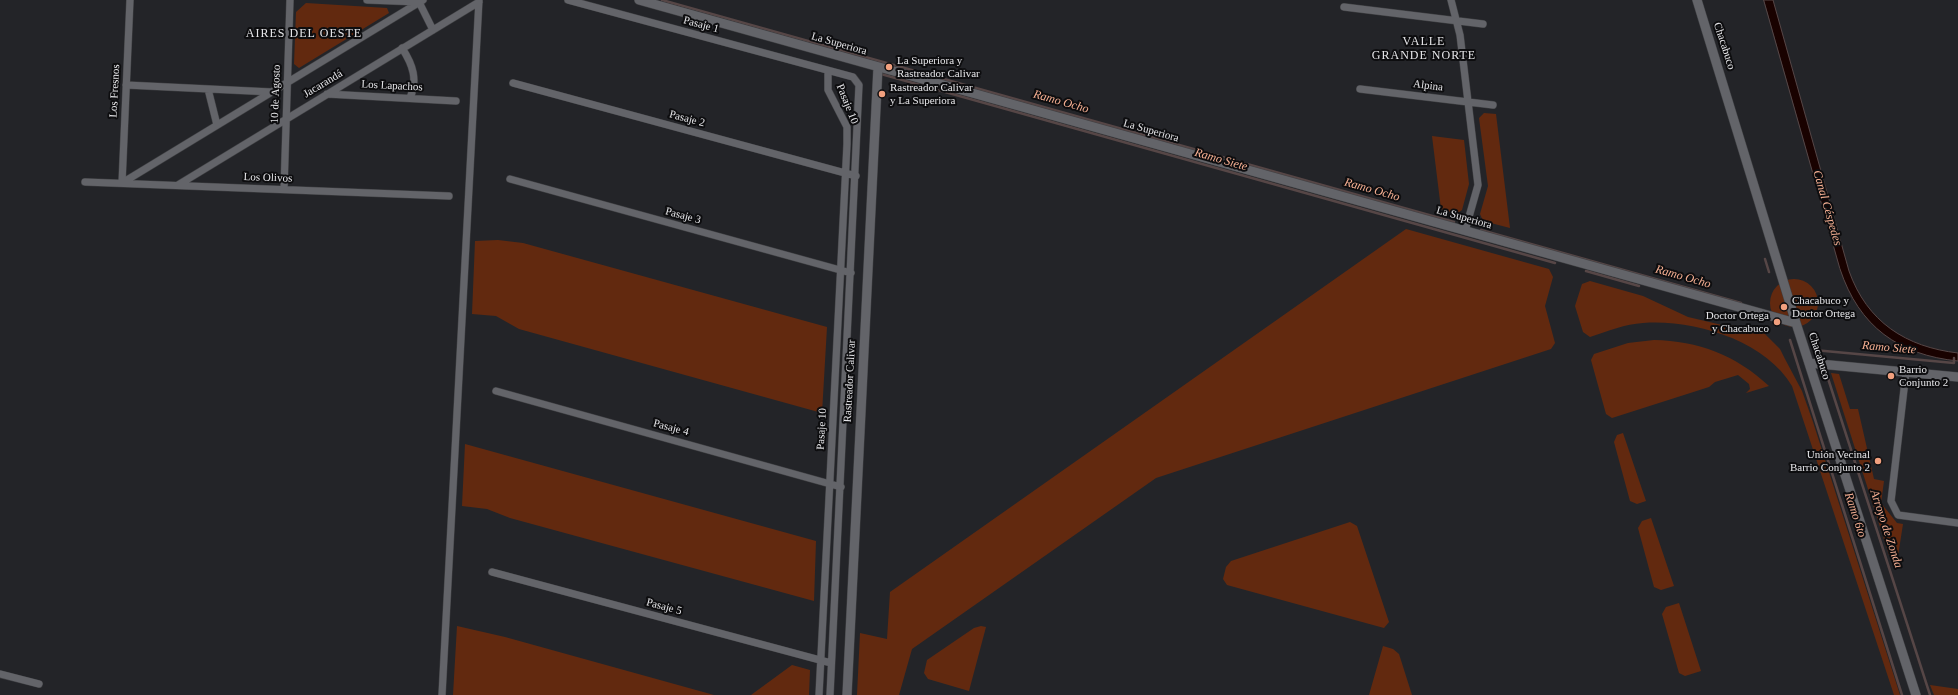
<!DOCTYPE html>
<html>
<head>
<meta charset="utf-8">
<style>
	body { margin:0 }
	canvas { display:block; background:#232428 }
</style>
</head>
<body>
<canvas width="1958" height="695"></canvas>
<script>
const ctx = document.querySelector('canvas').getContext('2d');
ctx.lineJoin = 'round';
function fill(path, color) { ctx.fillStyle = color; ctx.fill(path, 'evenodd'); }
function trace(path, color, width, dash) { ctx.strokeStyle = color; ctx.lineWidth = width; ctx.lineCap = dash ? 'butt' : 'round'; ctx.setLineDash(dash || []); ctx.stroke(path); }
function drawText(font, color, halo, rows, align = 'center') {
  ctx.font = font + ' Georgia,serif'; ctx.lineWidth = 4; ctx.setLineDash([]); ctx.textBaseline = 'middle'; ctx.strokeStyle = halo; ctx.fillStyle = color; for (const [text, x, y, turn = 0] of rows) {
    ctx.save(); ctx.translate(x, y); ctx.rotate((+turn || 0) * Math.PI / 180); ctx.textAlign = isNaN(turn) ? turn : align; if (halo) ctx.strokeText(text, 0, 0); ctx.fillText(text, 0, 0); ctx.restore();
  }
}
const green = new Path2D(`
	M306,3L387,8L389,13L299,68L294,64L296,12Z
	M1484,113L1496,114L1510,228L1483,221L1480,214L1488,186L1479,118Z
	M1432,136L1464,140L1469,184L1462,210L1456,214L1441,209Z
	M1406,229L1549,269L1553,277L1545,306L1555,343L1551,349L1156,478L912,649L899,695H857L860,633L887,639L890,592Z
	M498,240L523,243L827,327L822,413L519,329L496,316L472,314L475,241Z
	M1770 303a24 24 0 1 1 48 0a24 24 0 1 1-48 0Z
	M1590,281L1643,296L1688,317L1722,325L1750,327L1765,334L1780,349L1785,359L1802,391L1813,422L1900,695H1894L1792,386C1765,340 1693,319 1643,323C1625,324 1608,331 1590,337L1583,332L1575,306L1582,284Z
	M1654,340C1698,341 1736,355 1769,386L1746,393L1750,389L1749,384L1738,375L1715,382L1709,387L1612,418L1606,414L1591,360L1594,354L1628,343Z
	M1831,373L1839,374L1850,409H1858L1874,479L1884,481L1881,503L1897,523L1903,524L1898,556L1889,555Z
	M1623,433L1646,501L1637,504L1630,501L1614,442L1617,435Z
	M465,444L816,541L814,601L510,518L487,509L462,506Z
	M1651,518L1674,586L1661,590L1654,587L1638,528L1642,521Z
	M1350,522L1357,526L1389,622L1384,628L1227,585L1223,579L1226,567L1231,561Z
	M1679,603L1701,671L1685,676L1679,673L1662,614L1666,607Z
	M457,626L505,637L714,695H453Z
	M981,626L986,627L969,691L928,679L924,673L927,660L974,628Z
	M1383,646L1393,649L1399,654L1412,695H1369Z
	M792,665L810,670L809,695H751Z
	M1930,685L1958,689V695H1934Z`);
const water = new Path2D(`
	M1764,0H1773L1849,271C1867,322 1906,347 1958,353V361C1899,355 1859,327 1840,269Z`);
const stream = new Path2D(`
	M662,0L1454,222
	M881,74L1555,263
	M1481,230L1741,303
	M1765,259L1769,272
	M1586,271L1639,286
	M1790,340L1902,695
	M1817,345L1822,362
	M1814,350L1954,363V358
	M1824,366L1930,695`);
const minor = new Path2D(`
	M367,0L419,2L433,30
	M568,0L853,77L859,85L830,695
	M1451,0L1460,35L1478,185L1465,231
	M1344,7L1483,24
	M402,48C413,65 418,80 410,98
	M513,83L856,176
	M126,85L272,92
	M208,89L217,125
	M1360,89L1493,105
	M327,94L456,101
	M510,179L851,273
	M85,182L449,196
	M122,183L423,0
	M122,183L130,0
	M178,185L479,2
	M284,189L290,0
	M1906,372L1891,501L1898,515L1958,523
	M496,391L841,487
	M492,572L831,663
	M0,674L39,684
	M442,695L479,0
	M819,695L847,144V127L828,90V71`);
const tertiary = new Path2D(`
	M639,0L1796,323
	M1697,0L1796,323L1916,695
	M1809,363L1958,377
	M847,695L878,67`);
const markers = [
	[889,67,4,"#f2a07e"],
	[882,94,4,"#f2a07e"],
	[1784,307,4,"#f2a07e"],
	[1777,322,4,"#f2a07e"],
	[1891,376,4,"#f2a07e"],
	[1878,461,4,"#f2a07e"]
];
const streetNames = [
	["Pasaje 1",701,25,15],
	["La Superiora",839,44,16],
	["Chacabuco",1724,46,72],
	["Jacarandá",323,84,-31],
	["Los Lapachos",392,86,3],
	["Alpina",1428,86,7],
	["Los Fresnos",115,91,-87],
	["10 de Agosto",276,94,-88],
	["Pasaje 10",847,104,68],
	["Pasaje 2",687,119,15],
	["La Superiora",1151,131,16],
	["Los Olivos",268,178,2],
	["Pasaje 3",683,216,15],
	["La Superiora",1464,218,16],
	["Chacabuco",1819,356,72],
	["Rastreador Calivar",850,381,-87],
	["Pasaje 4",671,428,15],
	["Pasaje 10",822,429,-87],
	["Pasaje 5",664,607,15]
];
const poiNames = [
	["La Superiora y",897,61],
	["Rastreador Calivar",897,74],
	["Rastreador Calivar",890,88],
	["y La Superiora",890,101],
	["Chacabuco y",1792,301],
	["Doctor Ortega",1792,314],
	["Doctor Ortega",1769,316,"right"],
	["y Chacabuco",1769,329,"right"],
	["Barrio",1899,370],
	["Conjunto 2",1899,383],
	["Unión Vecinal",1870,455,"right"],
	["Barrio Conjunto 2",1870,468,"right"]
];
const neighbourhoodNames = [
	["AIRES DEL OESTE",304,34],
	["VALLE",1424,42],
	["GRANDE NORTE",1424,56]
];
const waterNames = [
	["Ramo Ocho",1061,102,16],
	["Ramo Siete",1221,160,16],
	["Ramo Ocho",1372,190,16],
	["Canal Céspedes",1827,208,74],
	["Ramo Ocho",1683,277,16],
	["Ramo Siete",1889,348,5],
	["Ramo 6to",1855,515,72],
	["Arroyo de Zonda",1886,529,72]
];
fill(green, '#62290f');
fill(water, '#190200');
trace(water, '#564646', 1);
trace(stream, '#564646', 2.5);
trace(minor, '#404144', 8);
trace(tertiary, '#404144', 10);
trace(minor, '#636469', 7);
trace(tertiary, '#636469', 9);
for (const [x, y, r, color] of markers) { const dot = new Path2D(); dot.arc(x, y, r, 0, 2 * Math.PI); ctx.fillStyle = color; ctx.fill(dot); trace(dot, '#0d0d0f', 1.5); }
drawText('11px', '#e6e6e9', '#0d0d0f', streetNames);
drawText('11px', '#e6e6e9', '#0d0d0f', poiNames, 'left');
ctx.letterSpacing = '1px';
drawText('12px', '#e6e6e9', '#0d0d0f', neighbourhoodNames);
ctx.letterSpacing = '0px';
drawText('italic 12px', '#f7b093', '#0d0d0f', waterNames);
</script>
</body>
</html>
